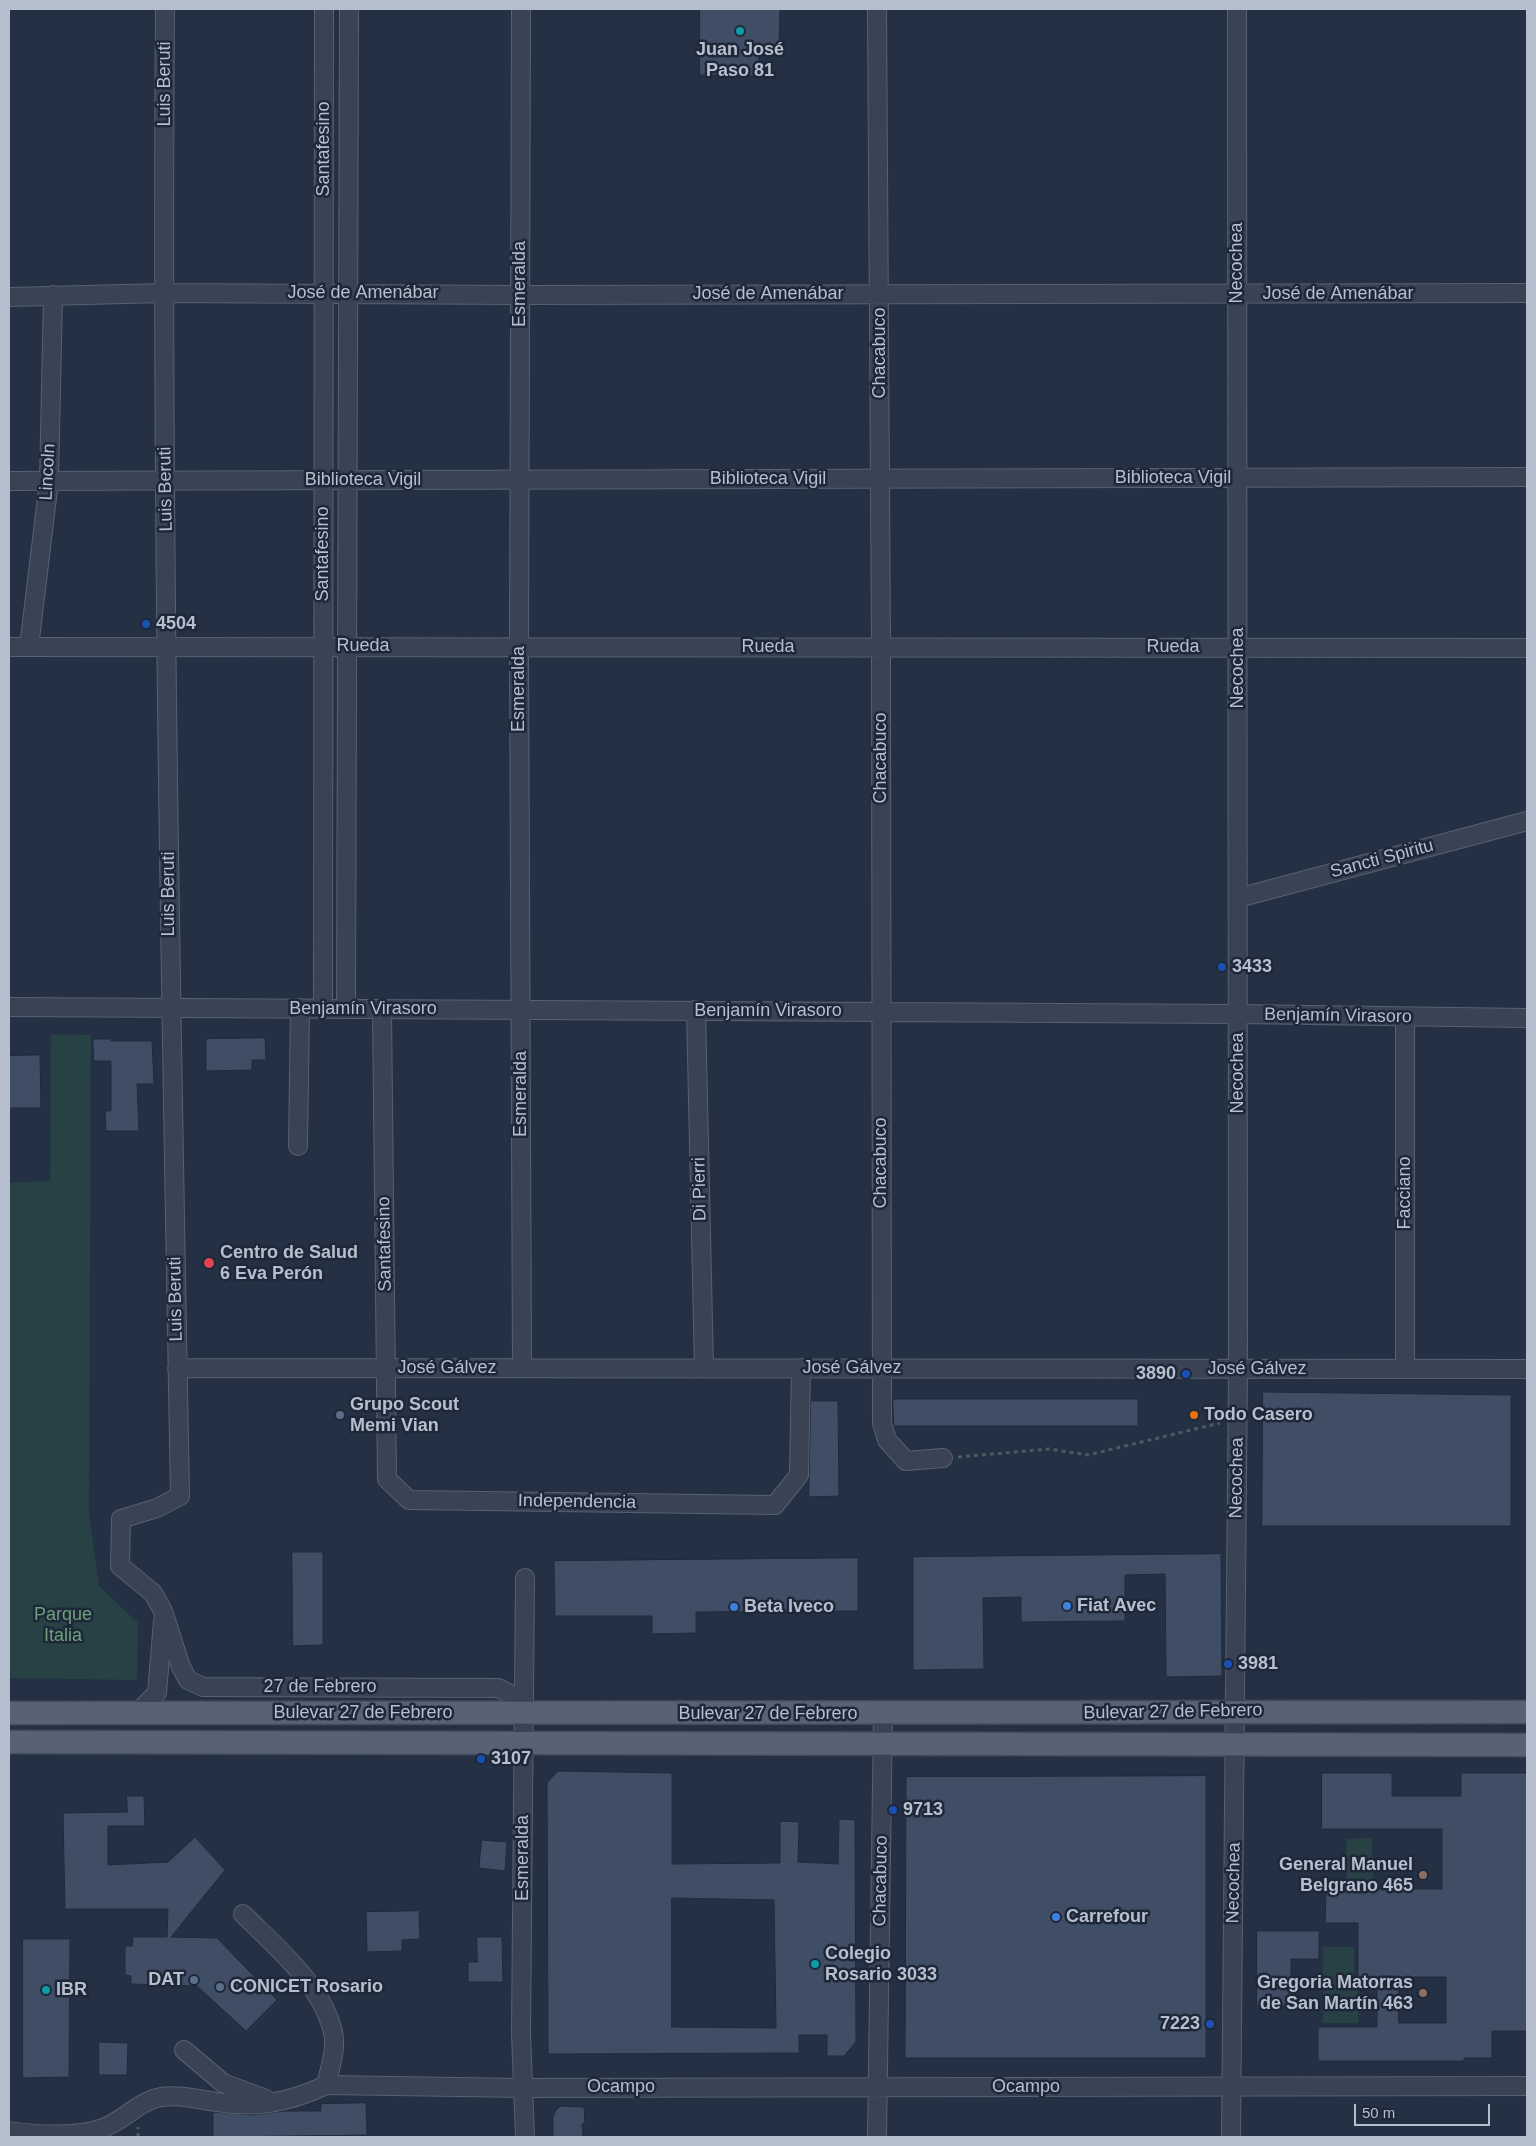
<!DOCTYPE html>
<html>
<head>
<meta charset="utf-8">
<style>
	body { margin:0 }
	#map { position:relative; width:1536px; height:2146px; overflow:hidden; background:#243144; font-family:Helvetica,sans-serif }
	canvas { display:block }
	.frame { position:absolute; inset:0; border:10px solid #b6bfcd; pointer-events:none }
	.scale { position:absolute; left:1354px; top:2104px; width:136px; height:22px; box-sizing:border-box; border:2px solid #b6bfcd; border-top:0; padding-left:6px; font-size:15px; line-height:18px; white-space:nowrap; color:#b6bfcd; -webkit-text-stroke:4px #1e2839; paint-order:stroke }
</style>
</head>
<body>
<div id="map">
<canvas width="1536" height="2146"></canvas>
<div class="frame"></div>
<div class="scale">50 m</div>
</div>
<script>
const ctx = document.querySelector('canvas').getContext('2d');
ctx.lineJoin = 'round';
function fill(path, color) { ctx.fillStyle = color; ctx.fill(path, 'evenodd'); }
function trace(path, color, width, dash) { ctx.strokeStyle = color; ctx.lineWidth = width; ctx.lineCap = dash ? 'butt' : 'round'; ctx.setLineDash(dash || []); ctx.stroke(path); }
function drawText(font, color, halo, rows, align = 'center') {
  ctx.font = font + ' Helvetica,sans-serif'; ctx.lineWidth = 5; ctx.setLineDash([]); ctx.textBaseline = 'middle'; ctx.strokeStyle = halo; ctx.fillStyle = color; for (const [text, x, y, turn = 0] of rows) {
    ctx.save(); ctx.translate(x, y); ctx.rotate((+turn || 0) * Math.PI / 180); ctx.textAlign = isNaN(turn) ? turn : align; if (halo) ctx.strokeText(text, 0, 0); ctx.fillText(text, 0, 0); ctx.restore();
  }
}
const green = new Path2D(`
	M51,1034L91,1035L89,1513L99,1586L138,1623L137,1680L9,1678V1183L50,1181Z
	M1372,1838L1373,1884L1347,1885L1346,1839Z
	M1323,1947H1354V1978H1358V2023H1323Z`);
const building = new Path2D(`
	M700,9H780L779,54L759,53V76L700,75Z
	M265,1038L266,1060H252V1070L206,1071V1039Z
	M93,1039H111V1041H152L154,1084H137L139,1131H106L105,1111H111V1061H94Z
	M40,1055L41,1108H9V1056Z
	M1263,1392L1511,1395V1526H1262Z
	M893,1399H1138V1426H894Z
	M811,1401H838L839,1496L809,1497Z
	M292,1552H323V1645L293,1646Z
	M1221,1554L1222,1676L1166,1677L1165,1574L1125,1575V1621L1021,1622V1597L983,1598L984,1669L913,1670V1557Z
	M858,1558V1611L696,1612V1633L652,1634V1616H555L554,1561Z
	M558,1771L672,1773V1864L780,1863V1821L799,1822L798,1862L838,1864L839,1819L855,1820L856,2042L844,2056H827V2035H799V2053L548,2054L547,1783ZM672,1898L774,1900L776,2028L672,2027Z
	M1322,1773H1392V1796H1461V1773H1527V2031H1492V2058H1464V2061H1318V2027H1377V1977H1358V1923H1325L1326,1889H1442V1829H1322ZM1399,1977H1446V2023H1399Z
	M1206,1776V2058H905L906,1777Z
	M127,1796H144L145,1826H108V1865L168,1862L195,1837L225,1870L171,1937L217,1938L277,2000L246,2031L197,1986L131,1984V1976L125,1975V1946H132L133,1937H167L168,1909H65L63,1813L127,1812Z
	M482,1840L507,1842L505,1871L479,1868Z
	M419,1911L420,1939L402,1940V1951L367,1952L366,1912Z
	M1257,1931H1319V1959H1291V2006H1257Z
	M477,1937H502L503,1982H468V1962H477Z
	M23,1939H70L69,2077L23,2078Z
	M99,2042L128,2043L127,2075H99Z
	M366,2103L367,2135L213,2137V2112L251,2115L285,2111H321V2104Z
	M561,2106L584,2107L585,2123L582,2124L583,2137H553V2117L556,2110Z`);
const path = new Path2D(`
	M958,1457L1049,1449L1088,1455L1220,1423
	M138,2137V2127`);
const minor = new Path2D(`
	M165,9C161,504 171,1000 180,1496L157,1508L121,1519L120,1566L153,1593L163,1611L181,1667L188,1680L203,1687L498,1688L524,1701
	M521,9L519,648L522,1368
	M877,9L881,647L882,1423L887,1440L906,1461L943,1458
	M9,297L163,293L520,295L1527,293
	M9,481L1527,477
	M9,647L1527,648
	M29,647L49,481L53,295
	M1238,898L1527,821
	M9,1007L1238,1014L1527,1018
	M323,1008L324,9
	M346,1008L349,9
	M382,1009L387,1479L409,1500L775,1505L799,1475L801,1368
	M696,1010L704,1368
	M298,1146L300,1008
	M177,1368L1527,1369
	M1405,1369V1017
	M137,1713L157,1693L163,1621
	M243,1914C276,1947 319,1982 332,2028C338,2046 330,2068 326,2085
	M184,2050L223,2083L266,2099
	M9,2131C34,2135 76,2137 100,2129C122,2123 138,2101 161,2097C184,2094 203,2101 225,2103C260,2108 295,2100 326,2085L524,2088L1527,2086
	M525,2137L521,2033L525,1578
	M877,2137L883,1714
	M1231,2137L1238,1369L1237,9`);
const major = new Path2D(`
	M9,1713L1527,1712
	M9,1742L1527,1745`);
const markers = [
	[740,31,5,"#0f9aa8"],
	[146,624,5,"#1a4fb4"],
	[1222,967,5,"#1a4fb4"],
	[209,1263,6,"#e0444e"],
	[1186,1374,5,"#1a4fb4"],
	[340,1415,5,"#5c6f8a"],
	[1194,1415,5,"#e8710a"],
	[1067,1606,5,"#3f7fe0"],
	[734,1607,5,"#3f7fe0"],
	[1228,1664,5,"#1a4fb4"],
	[481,1759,5,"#1a4fb4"],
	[893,1810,5,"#1a4fb4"],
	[1423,1875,5,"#8d6e63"],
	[1056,1917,5,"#3f7fe0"],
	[815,1964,5,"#0f9aa8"],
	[194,1980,5,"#5c6f8a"],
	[220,1987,5,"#5c6f8a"],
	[46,1990,5,"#0f9aa8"],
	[1423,1993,5,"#8d6e63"],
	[1210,2024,5,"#1a4fb4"]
];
const poiNames = [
	["Juan José",740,50,"center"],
	["Paso 81",740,71,"center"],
	["4504",156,624],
	["3433",1232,967],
	["Centro de Salud",220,1253],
	["6 Eva Perón",220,1274],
	["3890",1176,1374,"right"],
	["Grupo Scout",350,1405],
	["Memi Vian",350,1426],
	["Todo Casero",1204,1415],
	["Fiat Avec",1077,1606],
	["Beta Iveco",744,1607],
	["3981",1238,1664],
	["3107",491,1759],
	["9713",903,1810],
	["General Manuel",1413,1865,"right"],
	["Belgrano 465",1413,1886,"right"],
	["Carrefour",1066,1917],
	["Colegio",825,1954],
	["Rosario 3033",825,1975],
	["DAT",184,1980,"right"],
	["Gregoria Matorras",1413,1983,"right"],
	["de San Martín 463",1413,2004,"right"],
	["CONICET Rosario",230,1987],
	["IBR",56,1990],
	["7223",1200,2024,"right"]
];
const streetNames = [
	["Luis Beruti",165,84,-90],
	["Santafesino",324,149,-90],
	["Necochea",1237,263,-90],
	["Esmeralda",520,284,-90],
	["José de Amenábar",363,293],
	["José de Amenábar",768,294],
	["José de Amenábar",1338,294],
	["Chacabuco",880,353,-90],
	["Lincoln",48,472,-87],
	["Biblioteca Vigil",1173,478],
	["Biblioteca Vigil",768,479],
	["Biblioteca Vigil",363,480],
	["Luis Beruti",166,489,-91],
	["Santafesino",323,554,-90],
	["Rueda",363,646],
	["Rueda",768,647],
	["Rueda",1173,647],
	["Necochea",1238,668,-90],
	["Esmeralda",519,689,-90],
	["Chacabuco",881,758,-90],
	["Sancti Spiritu",1382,859,-15],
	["Luis Beruti",169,894,-90],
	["Benjamín Virasoro",363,1009],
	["Benjamín Virasoro",768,1011],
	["Benjamín Virasoro",1338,1016,1],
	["Necochea",1238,1073,-90],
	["Esmeralda",521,1094,-90],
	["Chacabuco",881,1163,-90],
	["Di Pierri",700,1189,-91],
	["Facciano",1405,1193,-90],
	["Santafesino",385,1244,-91],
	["Luis Beruti",176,1299,-91],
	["José Gálvez",447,1368],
	["José Gálvez",852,1368],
	["José Gálvez",1257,1369],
	["Necochea",1237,1478,-89],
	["Independencia",577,1502,1],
	["27 de Febrero",320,1687],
	["Bulevar 27 de Febrero",1173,1712,-1],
	["Bulevar 27 de Febrero",363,1713],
	["Bulevar 27 de Febrero",768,1714],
	["Esmeralda",523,1858,-90],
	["Chacabuco",881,1881,-89],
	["Necochea",1234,1883,-89],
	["Ocampo",621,2087],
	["Ocampo",1026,2087]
];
const parkNames = [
	["Parque",63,1615],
	["Italia",63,1636]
];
fill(green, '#274145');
fill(building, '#404e65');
trace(building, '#202a3b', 1);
trace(minor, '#576171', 20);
trace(major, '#434c5d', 25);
trace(path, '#455e61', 3, [4, 4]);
trace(minor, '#394354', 18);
trace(major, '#576274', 22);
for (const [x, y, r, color] of markers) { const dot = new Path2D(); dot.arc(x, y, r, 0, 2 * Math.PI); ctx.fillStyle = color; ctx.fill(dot); trace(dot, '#1e2839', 2); }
drawText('bold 18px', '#b6bfcd', '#1e2839', poiNames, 'left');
drawText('18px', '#b6bfcd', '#1e2839', streetNames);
drawText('18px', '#6ca079', '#1e2839', parkNames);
</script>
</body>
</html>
